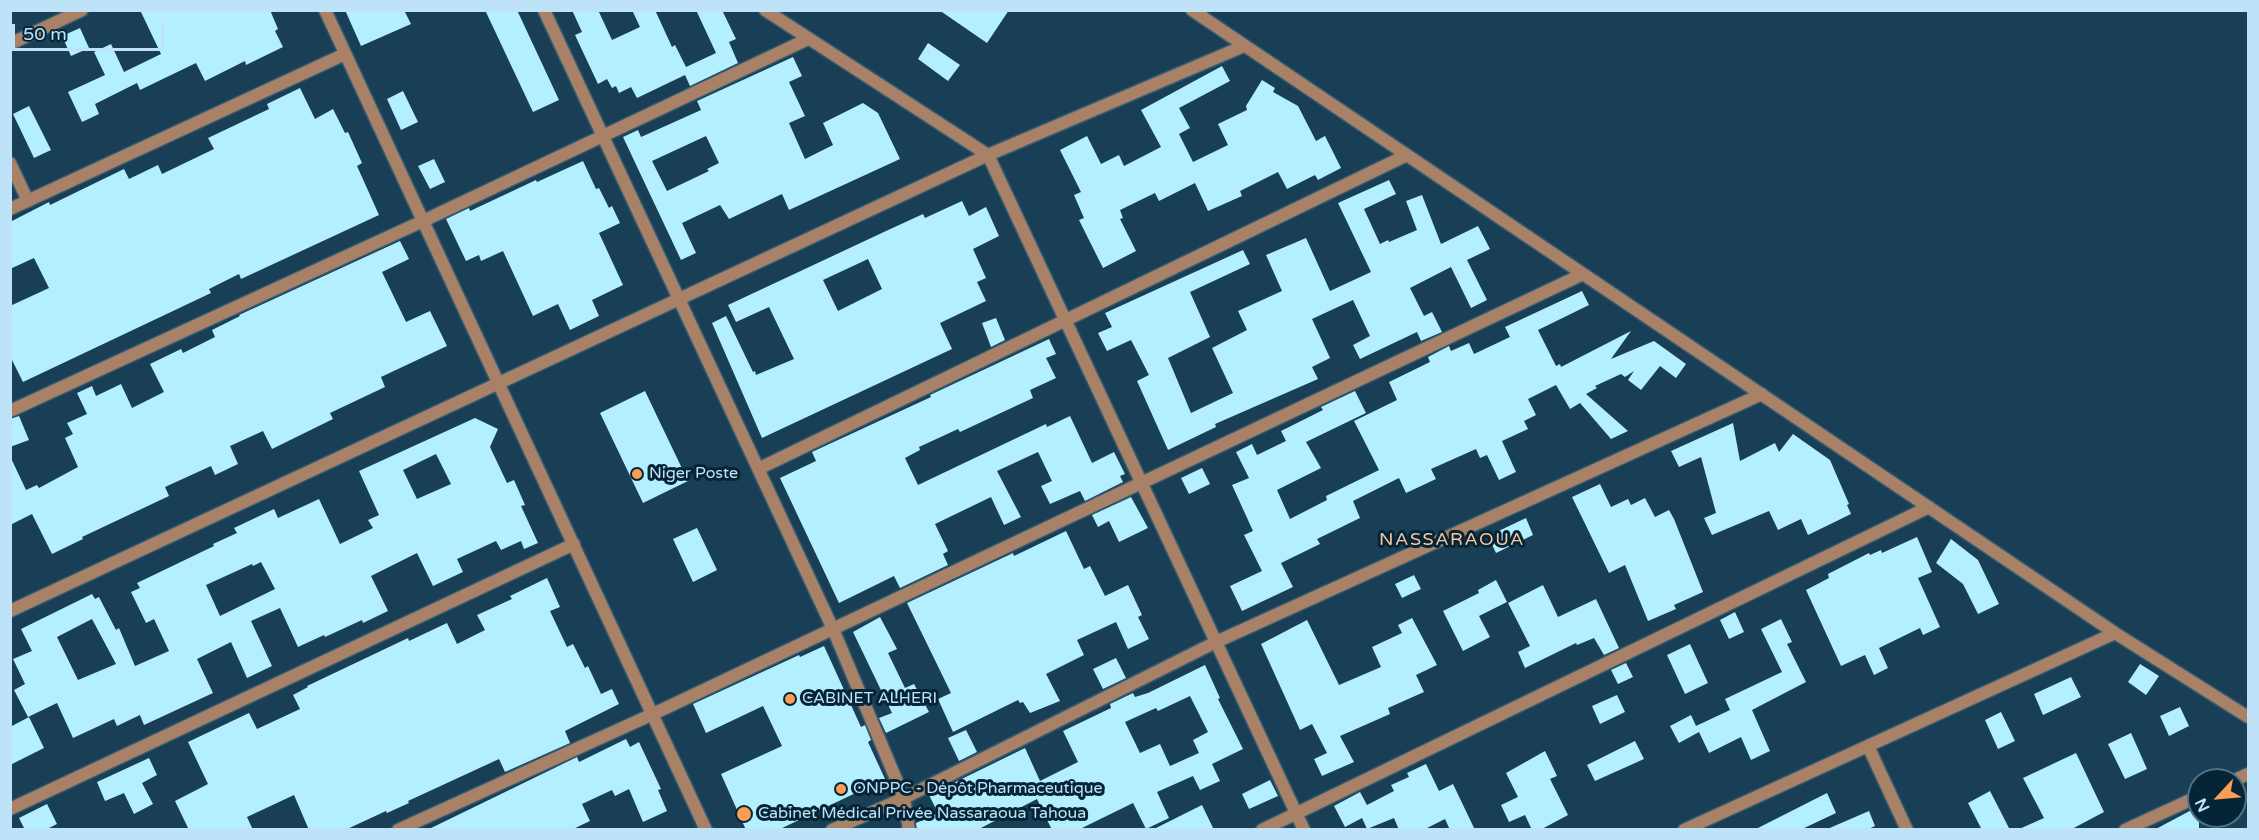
<!DOCTYPE html>
<html>
<head>
<meta charset="utf-8">
<style>
	body { margin:0 }
	#map { position:relative; width:2259px; height:840px; overflow:hidden; background:#183f55; font-family:"Varela Round",sans-serif }
	canvas { display:block }
	.frame { position:absolute; inset:0; border:12px solid #bee2f8; pointer-events:none }
	.north { position:absolute; left:2187px; top:768px; width:60px; height:60px; box-sizing:border-box; background:#052536; border:2px solid #4f7184; border-radius:50%; rotate:244deg; font-size:16px; font-weight:700; line-height:24px; text-align:center; color:#bee2f8 }
	.north::after { content:''; display:block; margin:auto; width:21px; height:27px; background:#fc9d54; clip-path:polygon(50% 0,100% 100%,50% 72%,0 100%) }
	.scale { position:absolute; left:12px; top:24px; width:152px; height:27px; box-sizing:border-box; border:3px solid #bee2f8; border-top:0; padding-left:8px; font-size:18px; line-height:21px; white-space:nowrap; color:#bee2f8; -webkit-text-stroke:4px #052536; paint-order:stroke }
</style>
</head>
<body>
<div id="map">
<canvas width="2259" height="840"></canvas>
<div class="frame"></div>
<div class="north">N</div>
<div class="scale">50 m</div>
</div>
<script>
const ctx = document.querySelector('canvas').getContext('2d');
ctx.lineJoin = 'round';
function fill(path, color) { ctx.fillStyle = color; ctx.fill(path, 'evenodd'); }
function trace(path, color, width, dash) { ctx.strokeStyle = color; ctx.lineWidth = width; ctx.lineCap = dash ? 'butt' : 'round'; ctx.setLineDash(dash || []); ctx.stroke(path); }
function drawText(font, color, halo, rows, align = 'center') {
  ctx.font = font + ' "Varela Round",sans-serif'; ctx.lineWidth = 6; ctx.setLineDash([]); ctx.textBaseline = 'middle'; ctx.strokeStyle = halo; ctx.fillStyle = color; for (const [text, x, y, turn = 0] of rows) {
    ctx.save(); ctx.translate(x, y); ctx.rotate((+turn || 0) * Math.PI / 180); ctx.textAlign = isNaN(turn) ? turn : align; if (halo) ctx.strokeText(text, 0, 0); ctx.fillText(text, 0, 0); ctx.restore();
  }
}
const building = new Path2D(`
	M140,10H270L278,29L275,31L283,47L246,65L245,61L205,81L196,63L140,90L137,83L95,104L99,114L82,122L68,92L105,75L94,52L111,44L124,72L161,54Z
	M345,10H404L411,24L361,46Z
	M485,10H517L559,100L533,112Z
	M572,10H598L612,40L640,27L632,10H655L672,47L675,45L686,67L716,53L696,10H722L736,39L729,42L738,63L690,86L685,75L637,98L631,87L619,93L616,86L612,88L607,79L598,84L575,35L582,32Z
	M939,10H1009L987,43Z
	M80,28L89,48L71,56L62,36Z
	M928,43L960,65L948,81L918,59Z
	M793,57L802,76L789,82L805,116L789,123L805,159L833,145L823,123L863,103L878,113L900,159L789,210L782,194L729,219L720,205L682,223L696,253L681,260L623,137L638,130L641,137L701,110L697,101ZM706,136L719,163L707,169L709,171L667,191L652,161Z
	M1222,66L1230,81L1179,108L1190,128L1179,134L1193,162L1228,145L1218,124L1247,110L1246,106L1262,80L1275,88L1273,92L1298,106L1316,141L1325,136L1341,168L1318,180L1315,175L1287,189L1278,172L1240,191L1242,196L1208,211L1195,183L1159,201L1155,193L1120,210L1123,218L1120,219L1136,251L1103,268L1079,220L1084,218L1074,195L1081,192L1060,150L1087,136L1101,164L1119,155L1124,166L1161,147L1141,110Z
	M300,88L315,119L333,109L345,133L348,132L362,163L357,166L379,215L241,279L239,274L209,289L211,293L23,382L10,356V306L49,288L34,258L10,269V222L49,202L50,205L124,169L129,179L158,165L162,174L214,149L208,138L269,109L267,104Z
	M403,91L418,122L401,130L387,99Z
	M29,106L51,150L34,158L13,114Z
	M434,159L445,182L430,189L418,166Z
	M583,161L596,189L599,188L609,208L612,206L620,223L599,233L623,285L592,300L599,316L570,330L558,304L533,316L503,251L481,261L479,255L466,261L446,219L469,208L470,211L536,180L537,182Z
	M1389,180L1396,194L1364,209L1380,244L1388,240L1389,242L1417,230L1406,201L1422,195L1441,244L1478,226L1490,249L1467,260L1487,300L1471,308L1451,267L1410,288L1424,316L1432,312L1442,332L1421,341L1417,332L1360,359L1353,345L1370,336L1353,300L1312,319L1330,358L1312,367L1318,379L1215,424L1216,427L1168,450L1137,381L1149,375L1131,340L1107,351L1098,333L1112,327L1105,313L1243,250L1250,264L1190,292L1210,337L1168,358L1191,413L1233,393L1212,348L1247,330L1238,311L1282,291L1266,255L1306,238L1330,291L1371,272L1338,203Z
	M962,201L969,216L986,207L999,236L973,249L986,278L977,282L986,301L940,323L952,349L762,438L712,323L726,316L753,372L755,371L756,375L794,359L769,307L736,322L728,305L886,231L923,214L925,218ZM868,259L882,289L838,311L823,280Z
	M400,241L409,259L382,272L406,322L430,311L447,346L381,377L385,387L330,413L333,419L272,449L263,431L230,446L238,464L215,475L211,466L165,487L169,496L82,537L83,539L52,554L32,514L10,525V456L26,490L37,485L39,488L78,467L65,438L73,434L67,423L87,414L77,393L92,386L96,396L121,384L132,408L164,392L150,364L181,349L183,353L215,337L212,330L240,316L239,315Z
	M1582,291L1589,305L1538,330L1556,366L1560,364L1561,367L1631,331L1611,359L1654,341L1686,364L1676,378L1660,366L1641,390L1628,380L1634,371L1625,377L1621,374L1595,386L1597,388L1586,394L1628,431L1611,439L1580,403L1570,409L1556,385L1528,399L1536,415L1524,421L1528,429L1502,441L1516,472L1499,480L1487,455L1480,458L1476,449L1431,469L1436,479L1406,493L1399,478L1353,501L1360,518L1317,539L1320,544L1281,563L1293,587L1242,611L1230,586L1262,571L1244,535L1253,531L1232,485L1249,478L1236,452L1252,444L1257,455L1286,441L1281,431L1323,410L1321,407L1355,391L1366,413L1306,442L1321,468L1277,490L1290,519L1327,500L1326,496L1379,470L1354,421L1397,400L1389,382L1430,362L1428,357L1449,346L1451,351L1469,343L1474,354L1510,337L1505,327Z
	M996,318L1005,340L991,347L982,323Z
	M1049,339L1056,354L1046,358L1056,378L1030,390L1033,398L960,432L958,429L919,447L920,450L905,458L918,485L1046,424L1047,427L1070,416L1092,463L1114,452L1125,474L1120,476L1123,482L1085,501L1080,491L1050,504L1041,486L1052,481L1038,452L997,471L1021,517L1004,525L991,497L935,524L948,551L943,554L948,565L900,588L894,576L839,603L780,478L816,461L812,452L931,397L930,395Z
	M645,391L688,481L643,503L600,413Z
	M19,416L29,440L10,447V419Z
	M475,418L498,429L490,447L507,483L514,480L525,505L521,506L538,543L524,549L521,541L501,550L496,541L457,559L463,572L433,586L417,553L371,576L388,611L363,623L362,620L325,637L324,635L298,647L280,608L251,621L272,666L247,678L231,642L197,659L213,693L144,725L140,715L117,726L114,719L73,738L57,703L28,717L14,690L25,684L13,659L32,651L21,629L92,594L95,599L99,597L116,630L119,628L135,666L169,651L154,619L146,623L131,592L140,588L137,583L214,546L213,544L237,533L234,528L274,509L278,518L319,499L340,544L373,528L368,520L379,515L359,471ZM436,454L451,484L417,499L403,470ZM261,562L275,589L220,616L206,585L252,564L253,566ZM92,619L116,664L78,680L57,637Z
	M1733,423L1740,461L1775,443L1779,452L1793,434L1830,460L1849,504L1847,505L1851,514L1808,535L1801,519L1778,530L1769,511L1712,535L1704,518L1716,513L1701,457L1679,467L1671,451Z
	M1202,468L1210,484L1189,494L1181,478Z
	M1600,484L1611,507L1628,499L1631,505L1645,498L1655,517L1669,510L1674,519L1703,592L1674,605L1676,609L1648,621L1625,565L1609,573L1572,497Z
	M1131,497L1148,528L1119,542L1109,521L1098,527L1092,515Z
	M1526,518L1533,535L1496,553L1488,536Z
	M697,528L717,570L693,582L673,539Z
	M1066,531L1084,569L1090,566L1105,596L1128,585L1142,615L1138,617L1149,639L1128,649L1116,622L1077,640L1084,655L1046,674L1060,701L1030,713L1023,702L1020,703L1018,700L953,732L938,699L951,693L907,603L1013,553L1014,556Z
	M1917,537L1932,572L1918,578L1940,627L1923,635L1920,628L1879,648L1888,668L1874,675L1865,655L1841,666L1806,590L1829,578L1828,574L1869,553L1870,555L1881,550L1882,553Z
	M1951,539L1978,560L1999,604L1978,614L1963,584L1936,563Z
	M1414,575L1421,589L1402,598L1395,584Z
	M547,578L560,607L550,611L567,647L573,644L585,668L588,666L601,694L612,689L619,704L565,731L570,743L505,772L499,759L408,801L409,803L387,813L386,811L345,830H309L294,795L247,817L253,830H189L175,801L208,784L188,742L249,713L257,729L300,709L293,695L308,687L307,686L408,638L409,641L447,623L457,644L485,630L477,615L512,599L510,596Z
	M1496,580L1507,602L1479,616L1490,637L1463,651L1443,611L1479,593L1478,590Z
	M1543,585L1558,617L1596,599L1619,648L1604,655L1594,638L1577,645L1576,643L1525,668L1518,652L1530,646L1508,603Z
	M1735,612L1744,632L1729,639L1720,620Z
	M880,617L897,649L888,653L905,688L914,684L929,712L886,733L879,718L892,713L853,632Z
	M1412,618L1437,665L1416,675L1424,692L1388,708L1390,714L1340,736L1354,762L1322,776L1314,759L1327,753L1312,724L1300,730L1261,644L1307,620L1339,685L1381,667L1372,647L1402,633L1398,625Z
	M1781,619L1792,642L1787,644L1806,682L1752,710L1770,751L1751,760L1741,737L1709,753L1699,732L1679,743L1670,726L1691,715L1696,726L1730,710L1725,699L1782,672L1761,629Z
	M1690,644L1708,683L1685,694L1667,655Z
	M824,646L861,727L865,725L871,740L868,742L885,779L778,830H746L721,774L782,746L763,706L706,733L693,704L799,655L800,657Z
	M1116,658L1126,678L1103,689L1093,669Z
	M1626,663L1633,677L1618,684L1611,670Z
	M2140,664L2159,676L2146,695L2128,682Z
	M1205,665L1220,698L1218,699L1243,749L1212,764L1220,781L1200,790L1193,776L1157,792L1169,818L1146,829L1133,803L1078,830H1052L1037,799L977,830H917L916,823L938,813L929,795L1025,748L1040,781L1078,762L1063,731L1111,708L1110,704L1133,693L1135,697L1148,693ZM1190,696L1208,732L1193,740L1199,753L1170,766L1160,744L1140,753L1125,722L1156,708L1158,711Z
	M2071,677L2081,697L2043,715L2034,694Z
	M1617,695L1625,712L1600,724L1592,706Z
	M2180,707L2189,726L2169,736L2160,716Z
	M2001,712L2015,741L1998,749L1985,720Z
	M29,717L44,748L10,765V727Z
	M966,730L977,752L959,761L948,738Z
	M2131,733L2147,769L2125,779L2108,744Z
	M626,739L630,747L639,742L661,789L658,790L667,811L643,822L629,789L615,796L612,790L582,804L590,821L571,830H427L577,757L579,762Z
	M1635,741L1644,759L1595,781L1587,765Z
	M1545,751L1557,776L1550,779L1568,815L1540,830H1532L1525,815L1509,822L1501,805L1518,797L1506,773Z
	M2076,753L2104,812L2070,830H2017L2044,818L2023,778Z
	M149,758L157,775L142,783L153,804L134,814L124,793L105,801L97,782Z
	M1426,764L1439,791L1453,784L1475,830H1450L1445,819L1423,830H1399L1394,818L1367,829L1362,818L1345,827L1334,806L1360,792L1367,805L1394,791L1391,785L1409,777L1407,773Z
	M1270,780L1278,796L1249,809L1242,794Z
	M1990,791L2010,830H1982L1968,803Z
	M1827,793L1836,813L1800,830H1754Z
	M47,804L57,824L45,830H25L19,818Z
	M1202,805L1214,830H1152Z
	M2199,806V830H2154Z
	M1869,811L1875,826L1866,830H1825Z`);
const minor = new Path2D(`
	M325,10L706,830
	M544,10L833,629L904,798L909,830
	M765,10L988,155L1304,830
	M1192,10L2115,633L2248,717
	M10,44L82,10
	M10,163L28,201
	M10,209L345,54
	M10,411L423,221L808,39
	M758,469L1407,155
	M10,611L988,155L1244,46
	M1868,746L1907,830
	M2235,780L2248,774
	M10,809L574,544
	M398,830L653,714L1583,274
	M832,830L904,798L1216,642L1762,394
	M1262,830L1929,507
	M1684,830L2115,633
	M2125,830L2199,796`);
const markers = [
	[637,474,6,"#fc9d54"],
	[790,699,6,"#fc9d54"],
	[841,789,6,"#fc9d54"],
	[744,814,8,"#fc9d54"]
];
const poiNames = [
	["Niger Poste",649,474],
	["CABINET ALHERI",802,699],
	["ONPPC - Dépôt Pharmaceutique",853,789],
	["Cabinet Médical Privée Nassaraoua Tahoua",758,814]
];
const neighbourhoodNames = [
	["NASSARAOUA",1452,540]
];
fill(building, '#b3efff');
trace(minor, '#365c72', 15);
trace(minor, '#a98166', 12);
for (const [x, y, r, color] of markers) { const dot = new Path2D(); dot.arc(x, y, r, 0, 2 * Math.PI); ctx.fillStyle = color; ctx.fill(dot); trace(dot, '#052536', 2); }
drawText('16px', '#bee2f8', '#052536', poiNames, 'left');
ctx.letterSpacing = '1.5px';
drawText('18px', '#fcc6a0', '#052536', neighbourhoodNames);
ctx.letterSpacing = '0px';
</script>
</body>
</html>
